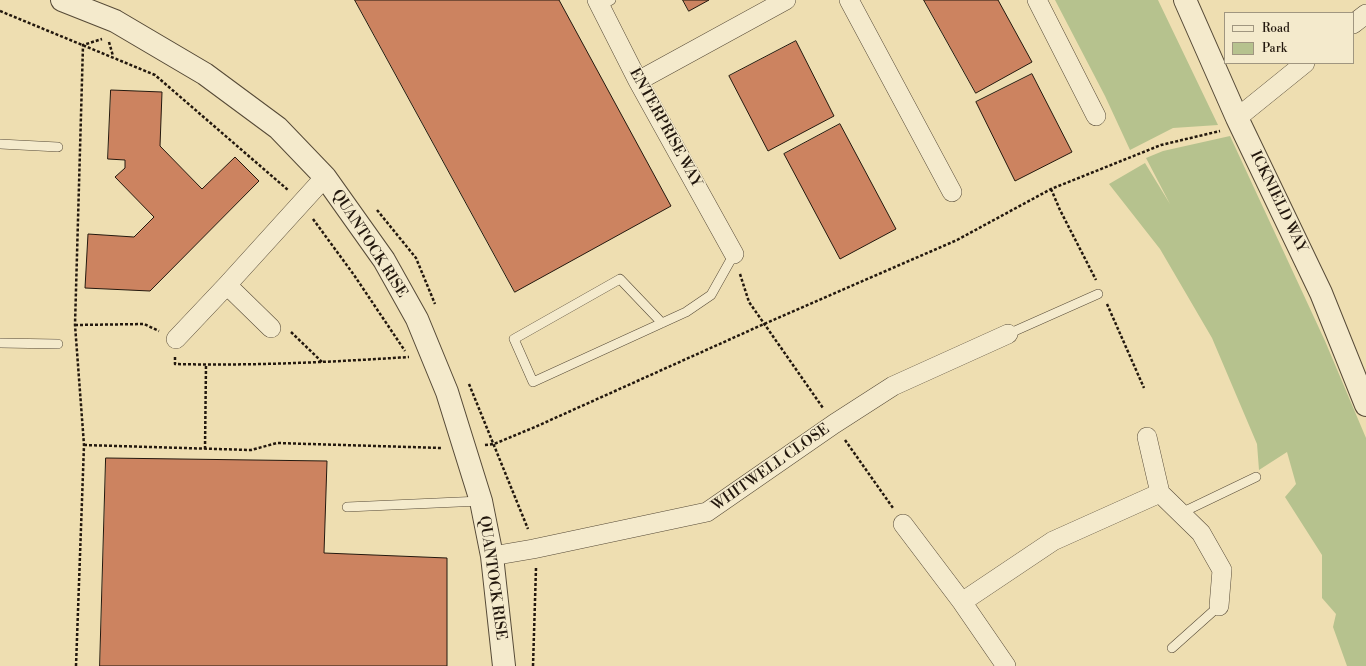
<!DOCTYPE html>
<html>
<head>
<meta charset="utf-8">
<style>
	body { margin:0 }
	#map { position:relative; width:1366px; height:666px; overflow:hidden; background:#eedeb1; font-family:"Libre Bodoni",serif }
	canvas { display:block }
	.legend { position:absolute; left:1224px; top:12px; width:130px; height:52px; box-sizing:border-box; background:#f4eacc; border:1px solid #a09680; margin:0; padding:5px 7px; list-style:none; font-size:12px; color:#23180e }
	.legend li { display:flex; align-items:center; gap:8px; height:20px }
	.legend b { width:20px; border:1px solid #a09680 }
</style>
</head>
<body>
<div id="map">
<canvas width="1366" height="666"></canvas>
<ul class="legend">
<li><b style="height:5px;background:#f4eacc"></b>Road</li>
<li><b style="height:11px;background:#b6c28e"></b>Park</li>
</ul>
</div>
<script>
const ctx = document.querySelector('canvas').getContext('2d');
ctx.lineJoin = 'round';
function fill(path, color) { ctx.fillStyle = color; ctx.fill(path, 'evenodd'); }
function trace(path, color, width, dash) { ctx.strokeStyle = color; ctx.lineWidth = width; ctx.lineCap = dash ? 'butt' : 'round'; ctx.setLineDash(dash || []); ctx.stroke(path); }
function drawText(font, color, halo, rows, align = 'center') {
  ctx.font = font + ' "Libre Bodoni",serif'; ctx.lineWidth = 3; ctx.setLineDash([]); ctx.textBaseline = 'middle'; ctx.strokeStyle = halo; ctx.fillStyle = color; for (const [text, x, y, turn = 0] of rows) {
    ctx.save(); ctx.translate(x, y); ctx.rotate((+turn || 0) * Math.PI / 180); ctx.textAlign = isNaN(turn) ? turn : align; if (halo) ctx.strokeText(text, 0, 0); ctx.fillText(text, 0, 0); ctx.restore();
  }
}
const green = new Path2D(`
	M1055,0H1158L1218,125L1173,128L1130,150L1105,96Z
	M1230,136L1325,341L1366,438V666H1347L1333,627L1336,614L1322,598V555L1285,497L1296,484L1287,452L1259,470L1257,444L1212,338L1160,249L1109,184L1145,163L1170,204L1146,158L1163,151Z`);
const building = new Path2D(`
	M355,0H559L671,206L515,292Z
	M683,0H709L689,11Z
	M924,0H998L1032,62L976,93Z
	M796,41L834,116L768,151L729,76Z
	M1032,74L1072,152L1015,181L976,102Z
	M111,90L162,92L160,146L202,189L235,157L259,181L150,291L85,288L88,234L134,237L154,217L115,177L125,168V160L108,159Z
	M840,124L896,229L840,259L784,154Z
	M106,458L327,461L324,553L447,558V666H100Z`);
const path = new Path2D(`
	M0,11L155,75L288,190
	M109,42L113,56
	M1051,189L1060,210L1096,280
	M377,210L416,258L435,304
	M313,219L354,275L405,351
	M740,274L749,302L823,408
	M1107,304L1144,388
	M75,325L144,324L159,331
	M291,332L322,362
	M175,357V364C253,366 331,362 409,357
	M469,384L528,529
	M845,440L893,508
	M84,445L251,450L277,443L442,448
	M485,445L494,444L535,427L764,324L957,240L1051,189L1161,145L1220,131
	M205,449L206,365
	M76,666L84,445L75,325L83,45L102,39
	M533,666L536,568`);
const service = new Path2D(`
	M600,6L611,0
	M0,144L58,147
	M662,323L620,279L514,339L533,382L686,312L711,295L734,254
	M1008,334L1098,294
	M0,343L58,344
	M347,507L481,501
	M1181,513L1256,477
	M1172,648L1219,606`);
const minor = new Path2D(`
	M597,0L638,81L734,254
	M849,0L952,192
	M1037,0L1096,116
	M1353,24L1366,14
	M638,81L786,0
	M1237,118L1305,63
	M227,285L271,328
	M176,339L227,285L325,177
	M1147,437L1160,493L1201,533L1222,570L1219,606
	M903,524L962,602L1006,666
	M492,556L533,549L707,512L834,424L893,386L1008,334
	M962,602L1053,541L1160,493`);
const tertiary = new Path2D(`
	M62,0L115,21L205,74L278,128L325,177L384,260L417,319L447,392L481,501L492,556L504,666
	M1185,0L1237,118L1321,293L1366,405`);
const streetNames = [
	["ENTERPRISE WAY",665,128,61],
	["ICKNIELD WAY",1278,202,64],
	["QUANTOCK RISE",369,244,57],
	["WHITWELL CLOSE",771,468,-35],
	["QUANTOCK RISE",492,578,82]
];
fill(green, '#b6c28e');
fill(building, '#cc8360');
trace(building, '#23180e', 1);
trace(service, '#564a37', 10);
trace(minor, '#564a37', 20);
trace(tertiary, '#564a37', 24);
trace(path, '#23180e', 2.5, [3, 2]);
trace(service, '#f4eacc', 9);
trace(minor, '#f4eacc', 19);
trace(tertiary, '#f4eacc', 22);
drawText('15px', '#23180e', '#f4eacc', streetNames);
</script>
</body>
</html>
